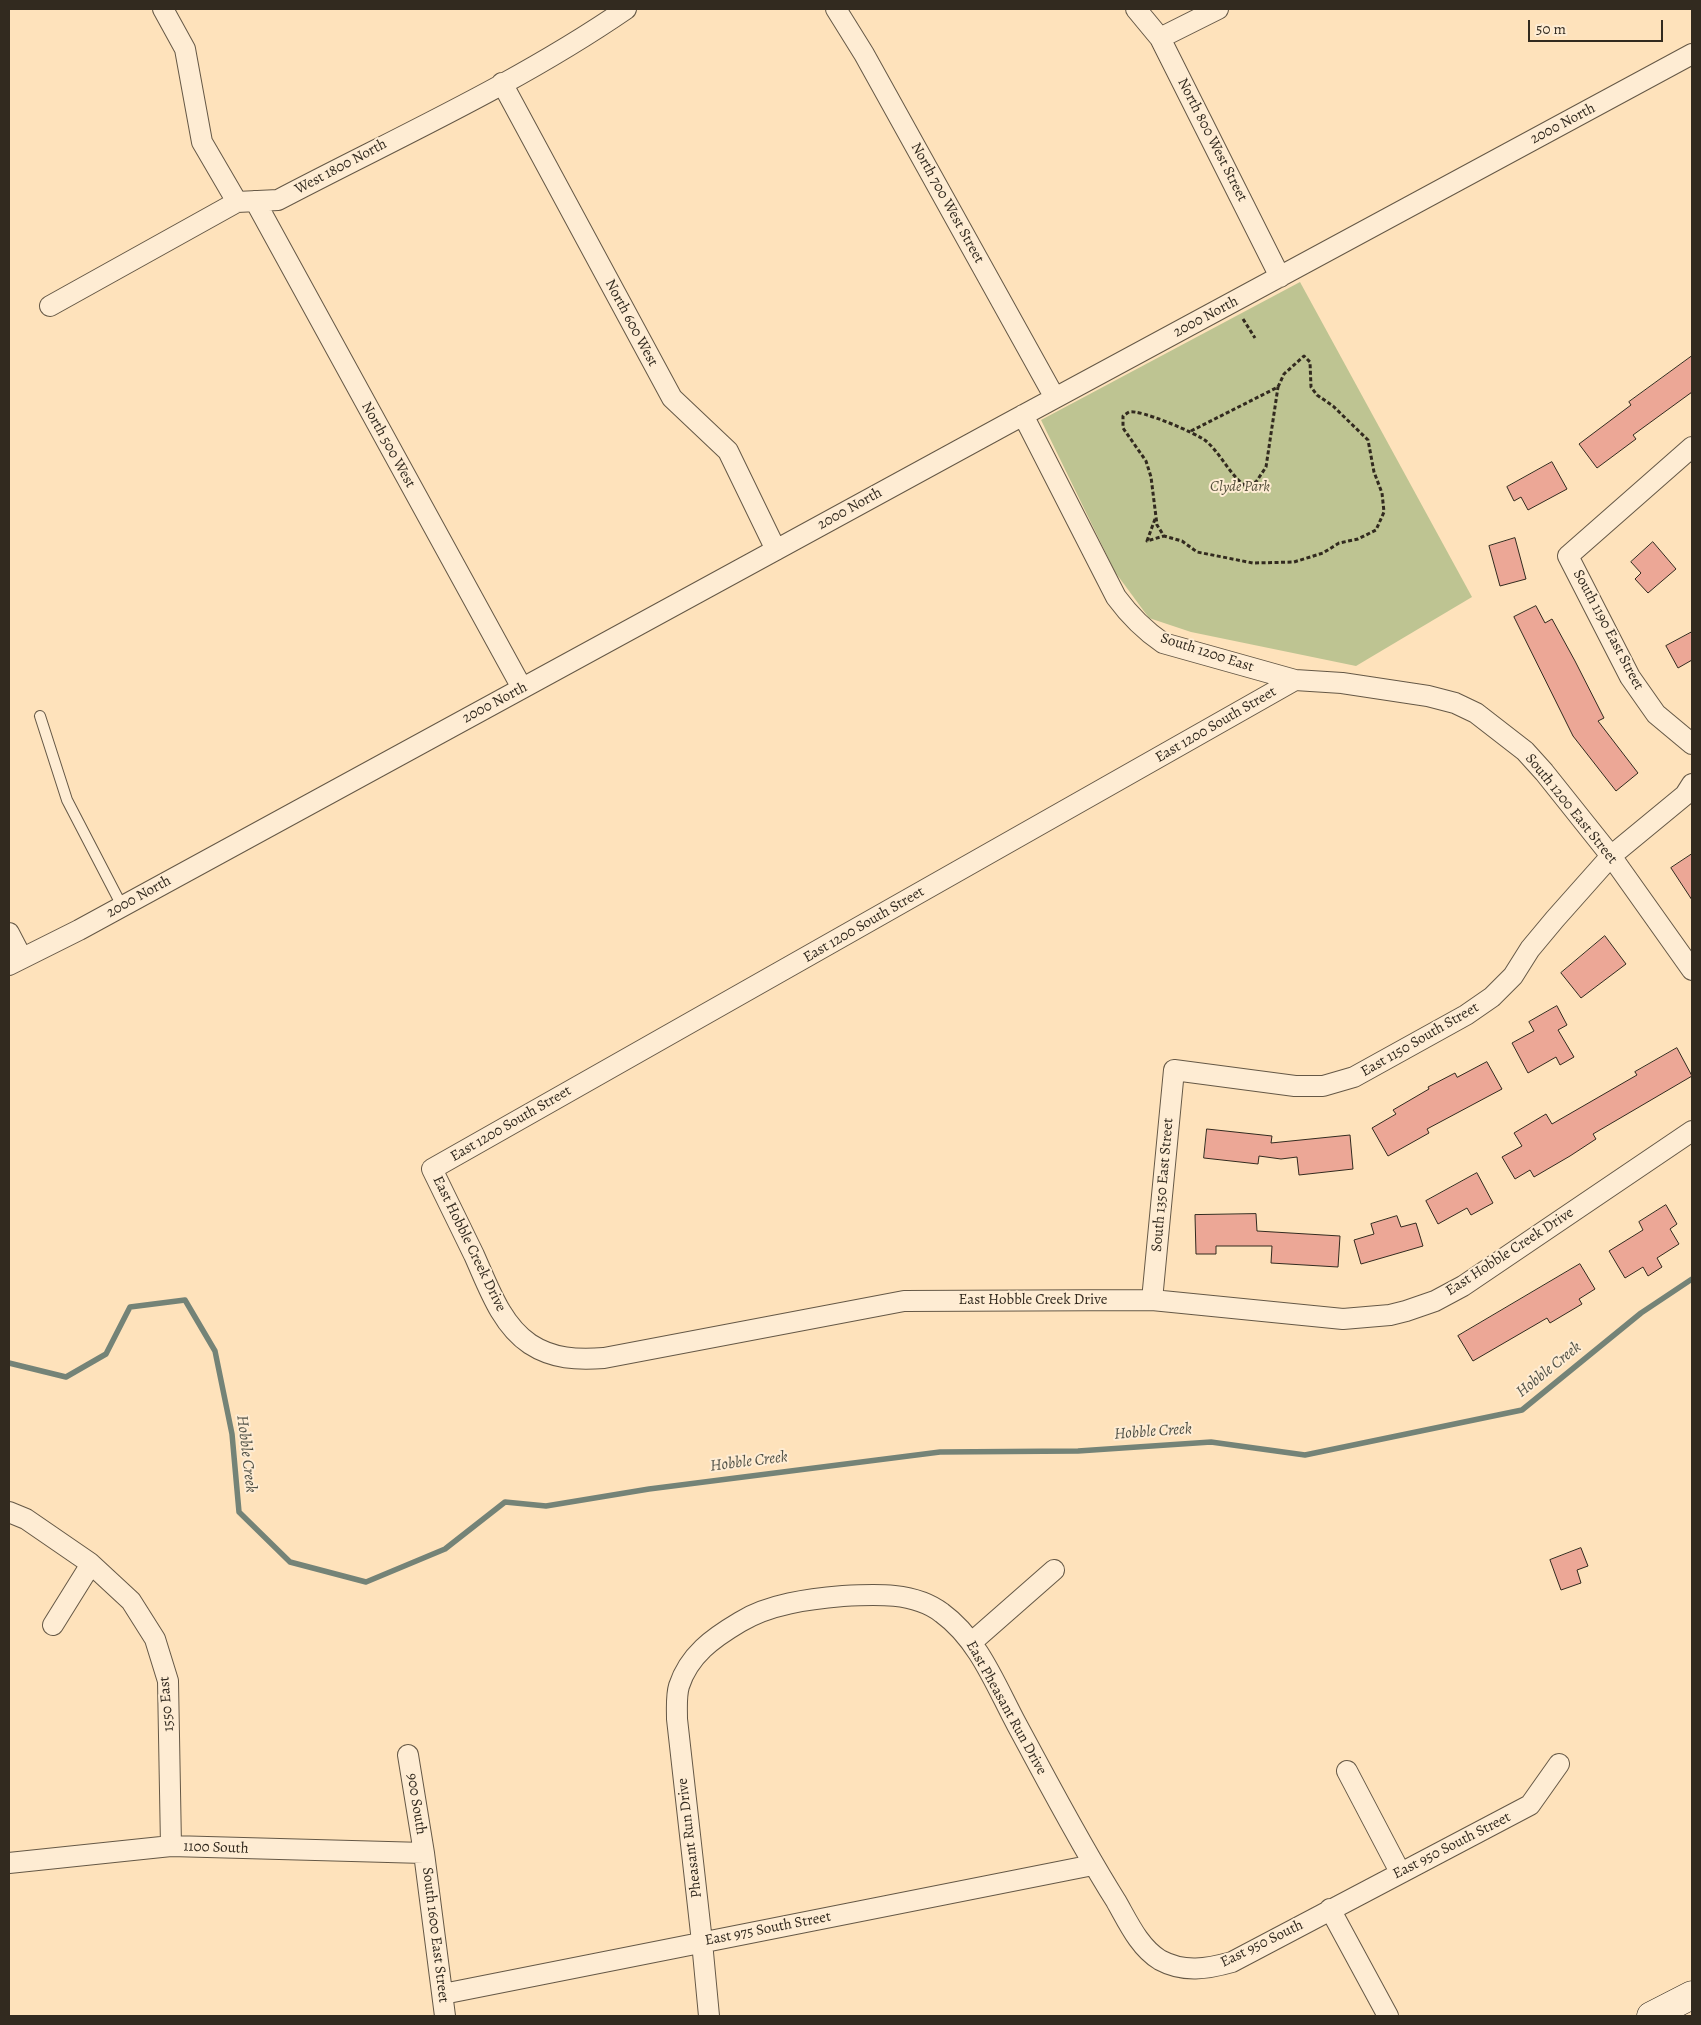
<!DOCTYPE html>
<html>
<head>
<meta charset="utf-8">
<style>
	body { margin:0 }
	#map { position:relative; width:1701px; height:2025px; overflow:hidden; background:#fee2bb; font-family:Alegreya,serif }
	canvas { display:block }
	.frame { position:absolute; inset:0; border:10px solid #322a1f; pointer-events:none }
	.scale { position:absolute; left:1528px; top:20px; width:135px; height:22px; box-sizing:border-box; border:2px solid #322a1f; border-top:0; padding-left:6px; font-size:15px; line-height:18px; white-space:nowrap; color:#322a1f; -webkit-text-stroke:4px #feecd3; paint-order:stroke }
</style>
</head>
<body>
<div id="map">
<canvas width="1701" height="2025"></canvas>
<div class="frame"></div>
<div class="scale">50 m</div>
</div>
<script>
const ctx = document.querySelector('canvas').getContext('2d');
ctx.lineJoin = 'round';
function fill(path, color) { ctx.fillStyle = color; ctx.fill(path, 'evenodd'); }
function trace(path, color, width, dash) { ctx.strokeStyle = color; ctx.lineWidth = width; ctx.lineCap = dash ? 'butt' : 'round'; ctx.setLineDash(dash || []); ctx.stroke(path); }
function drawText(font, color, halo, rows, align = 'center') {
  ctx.font = font + ' Alegreya,serif'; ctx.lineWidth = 4; ctx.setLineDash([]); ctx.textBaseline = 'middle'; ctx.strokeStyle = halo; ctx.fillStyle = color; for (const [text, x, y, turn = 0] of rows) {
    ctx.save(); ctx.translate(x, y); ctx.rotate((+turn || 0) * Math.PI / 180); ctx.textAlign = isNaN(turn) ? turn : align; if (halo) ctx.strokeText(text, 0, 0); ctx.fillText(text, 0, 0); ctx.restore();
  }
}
const green = new Path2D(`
	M1300,282L1472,597L1356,666L1191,632L1149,618L1115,572L1041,420Z`);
const stream = new Path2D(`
	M9,1363L66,1377L106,1354L130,1307L185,1300L215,1351L232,1434L239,1512L290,1562L366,1582L445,1549L505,1502L546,1506L649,1489L940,1452L1078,1451L1211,1442L1305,1455L1522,1410L1641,1313L1692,1279`);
const building = new Path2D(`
	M1692,356V392L1633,435L1636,439L1597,468L1579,444L1631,405L1629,402Z
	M1552,462L1567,489L1528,510L1521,497L1514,501L1507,487Z
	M1515,538L1526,579L1500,586L1489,546Z
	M1653,542L1676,569L1648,593L1635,579L1641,573L1631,562Z
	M1536,606L1545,623L1552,619L1575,661L1604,718L1598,721L1638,773L1616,791L1573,736L1514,617Z
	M1692,632V660L1678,668L1666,646Z
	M1692,854V900L1671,868Z
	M1605,936L1626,964L1581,998L1561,973Z
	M1557,1006L1567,1025L1558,1030L1574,1057L1560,1065L1556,1057L1528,1073L1512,1043L1534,1031L1529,1022Z
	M1677,1048L1692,1076L1593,1134L1596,1139L1570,1156L1534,1177L1530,1170L1515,1179L1502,1157L1522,1146L1514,1133L1546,1114L1552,1124L1637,1075L1635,1072Z
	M1487,1062L1502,1089L1427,1129L1429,1133L1388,1156L1372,1128L1396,1114L1393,1110L1429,1089L1428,1087L1455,1073L1457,1077Z
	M1207,1129L1272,1136L1271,1143L1350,1135L1353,1169L1299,1175L1297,1157L1281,1159L1259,1156L1258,1164L1204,1158Z
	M1477,1173L1493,1203L1471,1215L1467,1208L1438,1224L1426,1201Z
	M1666,1205L1677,1224L1670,1229L1679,1244L1657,1258L1662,1267L1648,1276L1643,1267L1625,1278L1609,1251L1643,1230L1639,1222Z
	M1256,1214L1257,1231L1340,1236L1338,1267L1271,1263L1272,1246H1216V1254H1196L1195,1215Z
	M1397,1216L1401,1227L1416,1223L1423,1246L1361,1264L1354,1240L1374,1234L1371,1224Z
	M1580,1264L1595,1289L1579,1299L1582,1304L1550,1323L1547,1318L1473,1361L1458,1336Z
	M1581,1548L1588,1566L1577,1570L1581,1583L1561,1590L1550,1560Z`);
const path = new Path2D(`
	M1243,319L1255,338
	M1191,431L1278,387L1284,374L1304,356L1310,362L1311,387L1317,395L1333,406L1368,440L1374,472L1382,493L1384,512L1376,530L1358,539L1339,543L1323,553L1294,562L1253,563L1197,552L1182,541L1164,536L1157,525L1151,477L1146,461L1123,428V416C1125,415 1127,413 1129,412C1140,409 1196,433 1206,441C1221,454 1228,472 1244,485L1256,482L1266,467L1278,387
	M1155,519L1147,541L1164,536`);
const lane = new Path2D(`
	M40,716L67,800L122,906`);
const street = new Path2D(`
	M163,9L185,49L202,142L237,202
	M836,9L864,54L1055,398
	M1136,9L1160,38L1280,277
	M1160,38L1218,9
	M502,83L672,398L728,451L776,550
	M255,201L522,688
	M50,306L237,202L278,200C394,139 517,84 626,9
	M1023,415L1116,597C1130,616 1144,630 1163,643L1295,680L1342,683L1428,696L1455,703L1476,713L1525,751L1544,772L1611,856L1692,970
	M1692,447L1568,556L1630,677L1656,714L1692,744
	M1295,680L432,1169C446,1198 460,1226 474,1255C488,1286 501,1325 530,1344C553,1359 577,1360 604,1358L904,1301L1152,1300L1343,1319L1390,1315L1406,1311L1435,1301L1463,1286L1692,1131
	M9,933L22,958
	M9,965L79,930L1005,425L1692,54
	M1152,1300L1174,1070L1295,1086H1323L1354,1077L1466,1015L1492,997L1513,976L1530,949L1555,919L1611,856L1685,795L1692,784
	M9,1512L26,1519L90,1563L131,1601L155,1639L168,1681L171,1846
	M53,1625L91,1564
	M972,1642L1054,1570
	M408,1755L424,1853L445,2016
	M1347,1771L1400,1872
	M9,1863L171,1846L424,1853
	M1330,1909L1388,2016
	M443,1994L1093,1865
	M709,2016L702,1942L677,1719C677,1708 676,1696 679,1686C689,1655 713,1638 740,1622C769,1604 809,1599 843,1596C875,1594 915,1592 942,1613C979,1640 996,1686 1017,1725C1049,1784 1080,1844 1116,1901C1128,1922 1139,1947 1160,1960C1184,1973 1207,1969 1232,1962L1530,1805L1559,1764`);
const secondary = new Path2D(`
	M1651,2016L1692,1995`);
const streetNames = [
	["2000 North",1563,124,-28],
	["North 800 West Street",1212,140,63],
	["West 1800 North",341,167,-28],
	["North 700 West Street",947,203,61],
	["2000 North",1206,317,-28],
	["North 600 West",631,323,62],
	["North 500 West",388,445,61],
	["2000 North",850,509,-29],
	["South 1190 East Street",1608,630,62],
	["South 1200 East",1207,653,18],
	["2000 North",495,703,-28],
	["East 1200 South Street",1216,725,-30],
	["South 1200 East Street",1571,809,51],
	["2000 North",139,897,-29],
	["East 1200 South Street",864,925,-30],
	["East 1150 South Street",1420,1040,-30],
	["East 1200 South Street",511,1124,-30],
	["South 1350 East Street",1163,1185,-85],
	["East Hobble Creek Drive",469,1244,64],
	["East Hobble Creek Drive",1510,1252,-33],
	["East Hobble Creek Drive",1033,1300],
	["1550 East",167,1704,-95],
	["East Pheasant Run Drive",1006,1708,61],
	["900 South",416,1804,81],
	["Pheasant Run Drive",690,1838,-97],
	["East 950 South Street",1452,1846,-27],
	["1100 South",216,1848,2],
	["East 975 South Street",768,1929,-11],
	["South 1600 East Street",435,1935,83],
	["East 950 South",1262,1944,-26]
];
const parkNames = [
	["Clyde Park",1240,487]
];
const waterNames = [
	["Hobble Creek",1549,1370,-39],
	["Hobble Creek",1153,1432,-4],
	["Hobble Creek",246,1454,83],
	["Hobble Creek",749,1462,-7]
];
fill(green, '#bec492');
trace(stream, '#748377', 5.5);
fill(building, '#eca796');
trace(building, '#322a1f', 1);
trace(lane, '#655846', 12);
trace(street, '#655846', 22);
trace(secondary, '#322a1f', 29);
trace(path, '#322a1f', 3, [4, 2.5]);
trace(lane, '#feecd3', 10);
trace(street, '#feecd3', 20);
trace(secondary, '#feecd3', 28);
drawText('15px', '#322a1f', '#feecd3', streetNames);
drawText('italic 15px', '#55503c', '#feecd3', parkNames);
drawText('italic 16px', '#4e4f44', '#feecd3', waterNames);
</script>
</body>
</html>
